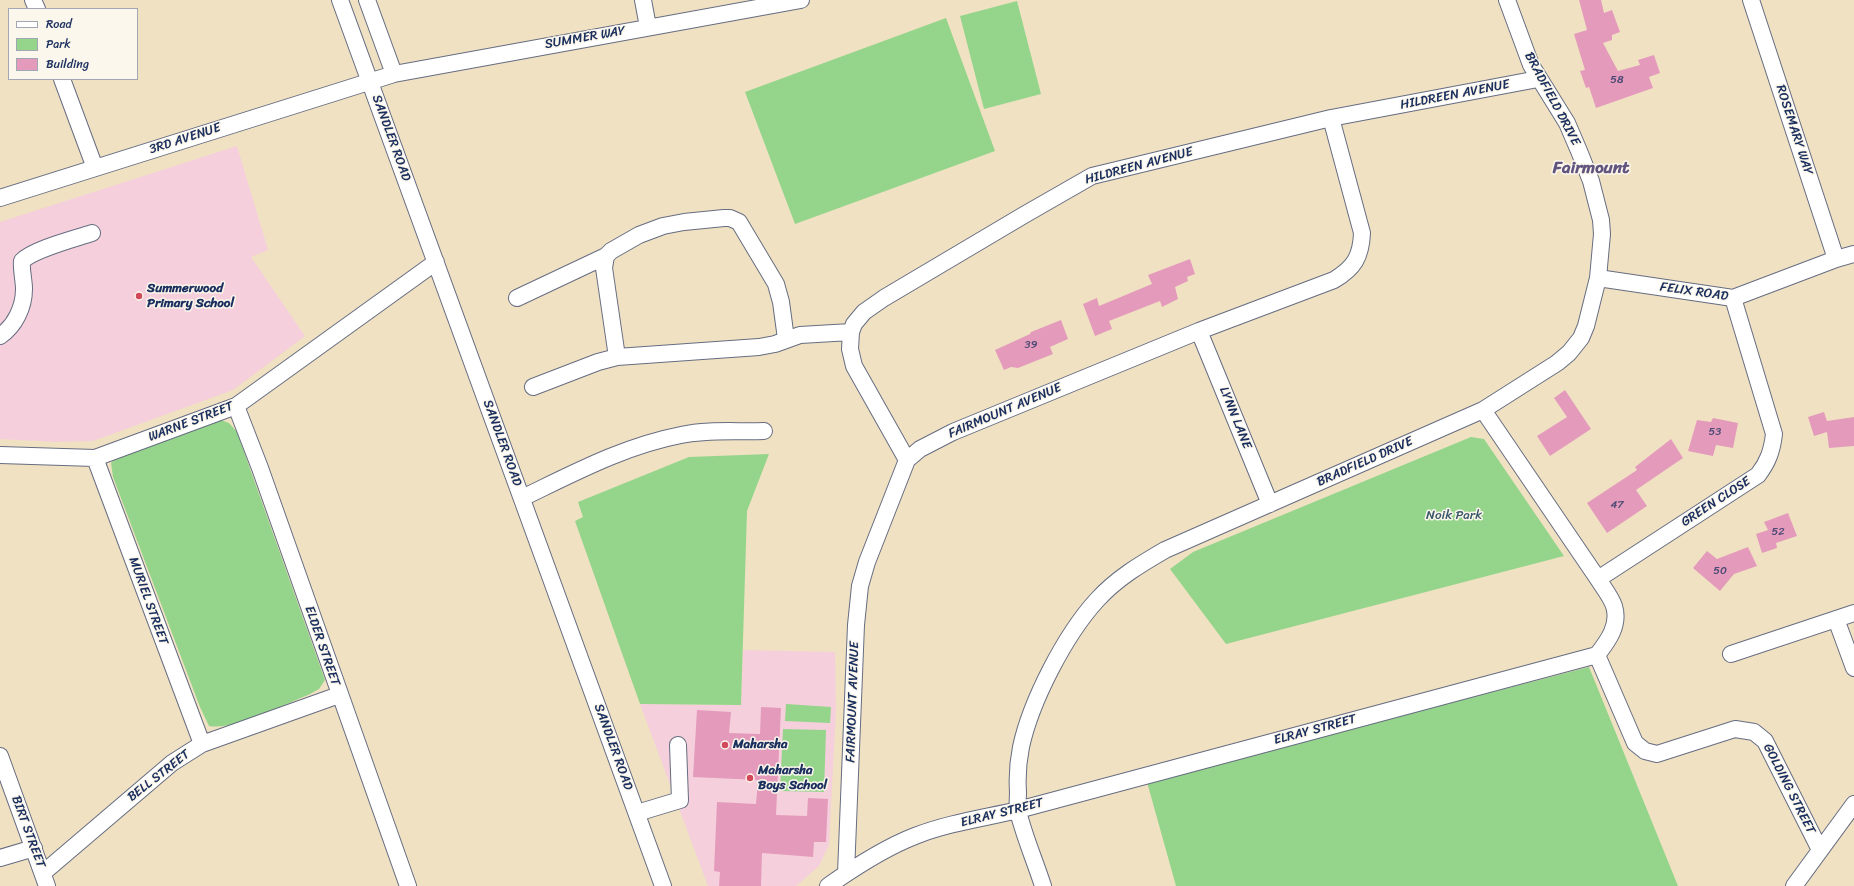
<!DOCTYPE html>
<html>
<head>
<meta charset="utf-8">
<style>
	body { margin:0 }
	#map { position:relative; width:1854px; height:886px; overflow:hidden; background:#f0e1c3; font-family:Sriracha,sans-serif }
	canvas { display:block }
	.legend { position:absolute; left:8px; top:8px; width:130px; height:72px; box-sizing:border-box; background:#fbf7ec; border:1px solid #a1a7b3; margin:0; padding:5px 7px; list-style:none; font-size:12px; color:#1b2f5e }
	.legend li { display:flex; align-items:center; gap:8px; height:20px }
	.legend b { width:20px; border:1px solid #a1a7b3 }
</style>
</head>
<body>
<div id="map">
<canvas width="1854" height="886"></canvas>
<ul class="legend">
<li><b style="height:5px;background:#fff"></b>Road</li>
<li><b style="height:11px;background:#95d58b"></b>Park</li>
<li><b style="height:11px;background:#e49bbb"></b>Building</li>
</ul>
</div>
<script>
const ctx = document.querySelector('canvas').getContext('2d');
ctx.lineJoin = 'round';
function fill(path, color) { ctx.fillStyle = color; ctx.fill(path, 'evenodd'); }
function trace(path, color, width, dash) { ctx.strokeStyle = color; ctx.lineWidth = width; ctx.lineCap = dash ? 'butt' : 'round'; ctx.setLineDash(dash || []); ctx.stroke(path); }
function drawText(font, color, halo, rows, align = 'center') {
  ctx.font = font + ' Sriracha,sans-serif'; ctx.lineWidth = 3; ctx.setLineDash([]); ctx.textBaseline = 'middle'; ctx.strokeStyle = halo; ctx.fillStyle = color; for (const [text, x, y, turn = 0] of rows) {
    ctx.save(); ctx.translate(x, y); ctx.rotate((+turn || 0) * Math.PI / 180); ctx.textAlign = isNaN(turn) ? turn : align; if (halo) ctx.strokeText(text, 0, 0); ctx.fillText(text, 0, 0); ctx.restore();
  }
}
const built = new Path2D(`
	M237,146L268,250L251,257L305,336L233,390L93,441L55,442L0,439V222Z
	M743,650L835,652L836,710L829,845L819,866L796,886H708L640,704L741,705Z`);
const green = new Path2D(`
	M1017,1L1041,94L984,109L960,16Z
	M946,18L995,151L795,224L745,92Z
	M221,420L229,423L237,432L325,680L319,689L310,694C285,704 234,731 209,726L200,707L113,477L111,463L119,455Z
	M1471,437L1484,439L1564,556L1226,644L1170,569L1193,552Z
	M769,454L747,511L741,705L640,704L575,521L583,517L578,502L689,457Z
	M1589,667L1678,886H1176L1147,782Z
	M786,704L831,707L830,723L785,721Z
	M783,729L826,730L824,792L780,791Z`);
const building = new Path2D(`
	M1579,0H1601L1604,13L1612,10L1620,32L1612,35V40L1603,43L1618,71L1640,65L1638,60L1654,55L1660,73L1649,77L1653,88L1596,108L1589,87L1586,88L1580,71L1585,70L1574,34L1587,30Z
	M1190,259L1195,274L1187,277L1188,281L1175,287L1178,299L1162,307L1160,301L1109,321L1112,329L1095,336L1083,304L1097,298L1099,306L1152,284L1148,275Z
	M1061,320L1068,339L1050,347L1053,354L1018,368L1011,367L1004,370L995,350L1030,334L1031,332Z
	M1565,390L1591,429L1550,456L1537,436L1567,417L1554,398Z
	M1824,412L1827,421L1854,417V446L1829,448L1827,432L1814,436L1808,417Z
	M1713,418L1738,423L1733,448L1716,445L1713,456L1688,451L1697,420L1711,422Z
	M1671,439L1683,458L1636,490L1647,506L1607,533L1587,503L1637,470L1635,467Z
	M1788,513L1797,536L1776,543L1777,548L1762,553L1756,534L1768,530L1764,522Z
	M1748,547L1757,566L1734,574L1720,591L1693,568L1707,551L1717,559Z
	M761,707L781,708L776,815L807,816L808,798L828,799L826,842H814L813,857L762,853L761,886H719L720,872L714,871L717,802L756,804L758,780L693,777L697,710L731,712L729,733L760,734Z`);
const minor = new Path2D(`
	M33,0L37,9
	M340,0L663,886
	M367,0L394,74
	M643,0L648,27
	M1751,0L1836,259
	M62,79L95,168
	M0,198L394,74L801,0
	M1598,278L1733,298L1836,259L1854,254
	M517,298L606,256
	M1199,331L1270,504
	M0,336C15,326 24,307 24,289C24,280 21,270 22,261C34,249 74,239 92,233
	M617,357L604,268L606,256L611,251L639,235L663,226L684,222L724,218H730L739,222L776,284L781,302L786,339
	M533,387L598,362L617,357L759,347L775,344L800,335L851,332
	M236,406L260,468L408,886
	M1483,410L1598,579C1603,587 1611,597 1614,606C1620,625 1608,641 1597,655
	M0,455L95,458L236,406L436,262
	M95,458L202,744
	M907,460L854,366L850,349L851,332L854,324L864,312L884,298L1024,215L1092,176L1331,118L1538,79
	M522,498C574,473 624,446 681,435C708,429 737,432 764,431
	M1598,579L1758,475C1768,462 1772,451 1774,434L1733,298
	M1836,619L1854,668
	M1731,654L1854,613
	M1597,655L1635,743L1645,751L1657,754L1735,729L1754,732L1765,741L1820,850
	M0,756L47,886
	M637,813L680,800L678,745
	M0,858L34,848
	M43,873L172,763L202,744L339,695
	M846,873L856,625L860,586L867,562L907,460L920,449L953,432L1199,331L1334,280C1354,268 1361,257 1362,233L1331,118
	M828,886C855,867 884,848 915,836C948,823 984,818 1018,810L1597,655
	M1043,886C1035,861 1024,836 1018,811C1017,805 1018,798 1018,792C1017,777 1018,762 1021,747C1031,701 1065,635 1097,600C1117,578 1141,564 1165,550L1483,410L1557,363L1569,353L1581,338L1586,326L1598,278L1602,234L1601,220L1591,181L1579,151L1567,123L1531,65L1507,0
	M1794,886L1854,804`);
const markers = [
	[139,296,4,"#d1495b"],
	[725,745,4,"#d1495b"],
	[750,778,4,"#d1495b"]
];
const numberNames = [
	["58",1617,80],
	["39",1031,345],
	["53",1715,432],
	["47",1617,505],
	["52",1778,532],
	["50",1720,571]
];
const streetNames = [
	["SUMMER WAY",585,38,-10],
	["HILDREEN AVENUE",1455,95,-11],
	["BRADFIELD DRIVE",1552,99,62],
	["ROSEMARY WAY",1794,130,72],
	["SANDLER ROAD",391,138,70],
	["3RD AVENUE",185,139,-18],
	["HILDREEN AVENUE",1139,166,-15],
	["FELIX ROAD",1694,292,8],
	["FAIRMOUNT AVENUE",1005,411,-23],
	["LYNN LANE",1235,418,68],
	["WARNE STREET",191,422,-21],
	["SANDLER ROAD",502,443,70],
	["BRADFIELD DRIVE",1365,462,-24],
	["GREEN CLOSE",1716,502,-33],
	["MURIEL STREET",148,601,70],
	["ELDER STREET",322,646,71],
	["FAIRMOUNT AVENUE",853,702,-88],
	["ELRAY STREET",1315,730,-15],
	["SANDLER ROAD",613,747,70],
	["BELL STREET",159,776,-38],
	["GOLDING STREET",1789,789,63],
	["ELRAY STREET",1002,813,-14],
	["BIRT STREET",28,832,70]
];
const poiNames = [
	["Summerwood",147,289],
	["Primary School",147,304],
	["Maharsha",733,745],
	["Maharsha",758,771],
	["Boys School",758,786]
];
const parkNames = [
	["Noik Park",1454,516]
];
const districtNames = [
	["Fairmount",1591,169]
];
fill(built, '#f5cfdb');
fill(green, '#95d58b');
fill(building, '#e49bbb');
trace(minor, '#666d81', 18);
trace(minor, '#fff', 16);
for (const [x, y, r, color] of markers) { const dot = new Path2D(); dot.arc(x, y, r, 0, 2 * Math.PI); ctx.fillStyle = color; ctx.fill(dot); trace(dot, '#fbf7ec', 1.5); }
drawText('11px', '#4d4a75', null, numberNames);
drawText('13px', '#1b2f5e', '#fbf7ec', streetNames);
drawText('bold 13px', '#1b2f5e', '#fbf7ec', poiNames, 'left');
drawText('13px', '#3a5869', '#fbf7ec', parkNames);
drawText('bold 17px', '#61557f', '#fbf7ec', districtNames);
</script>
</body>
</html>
